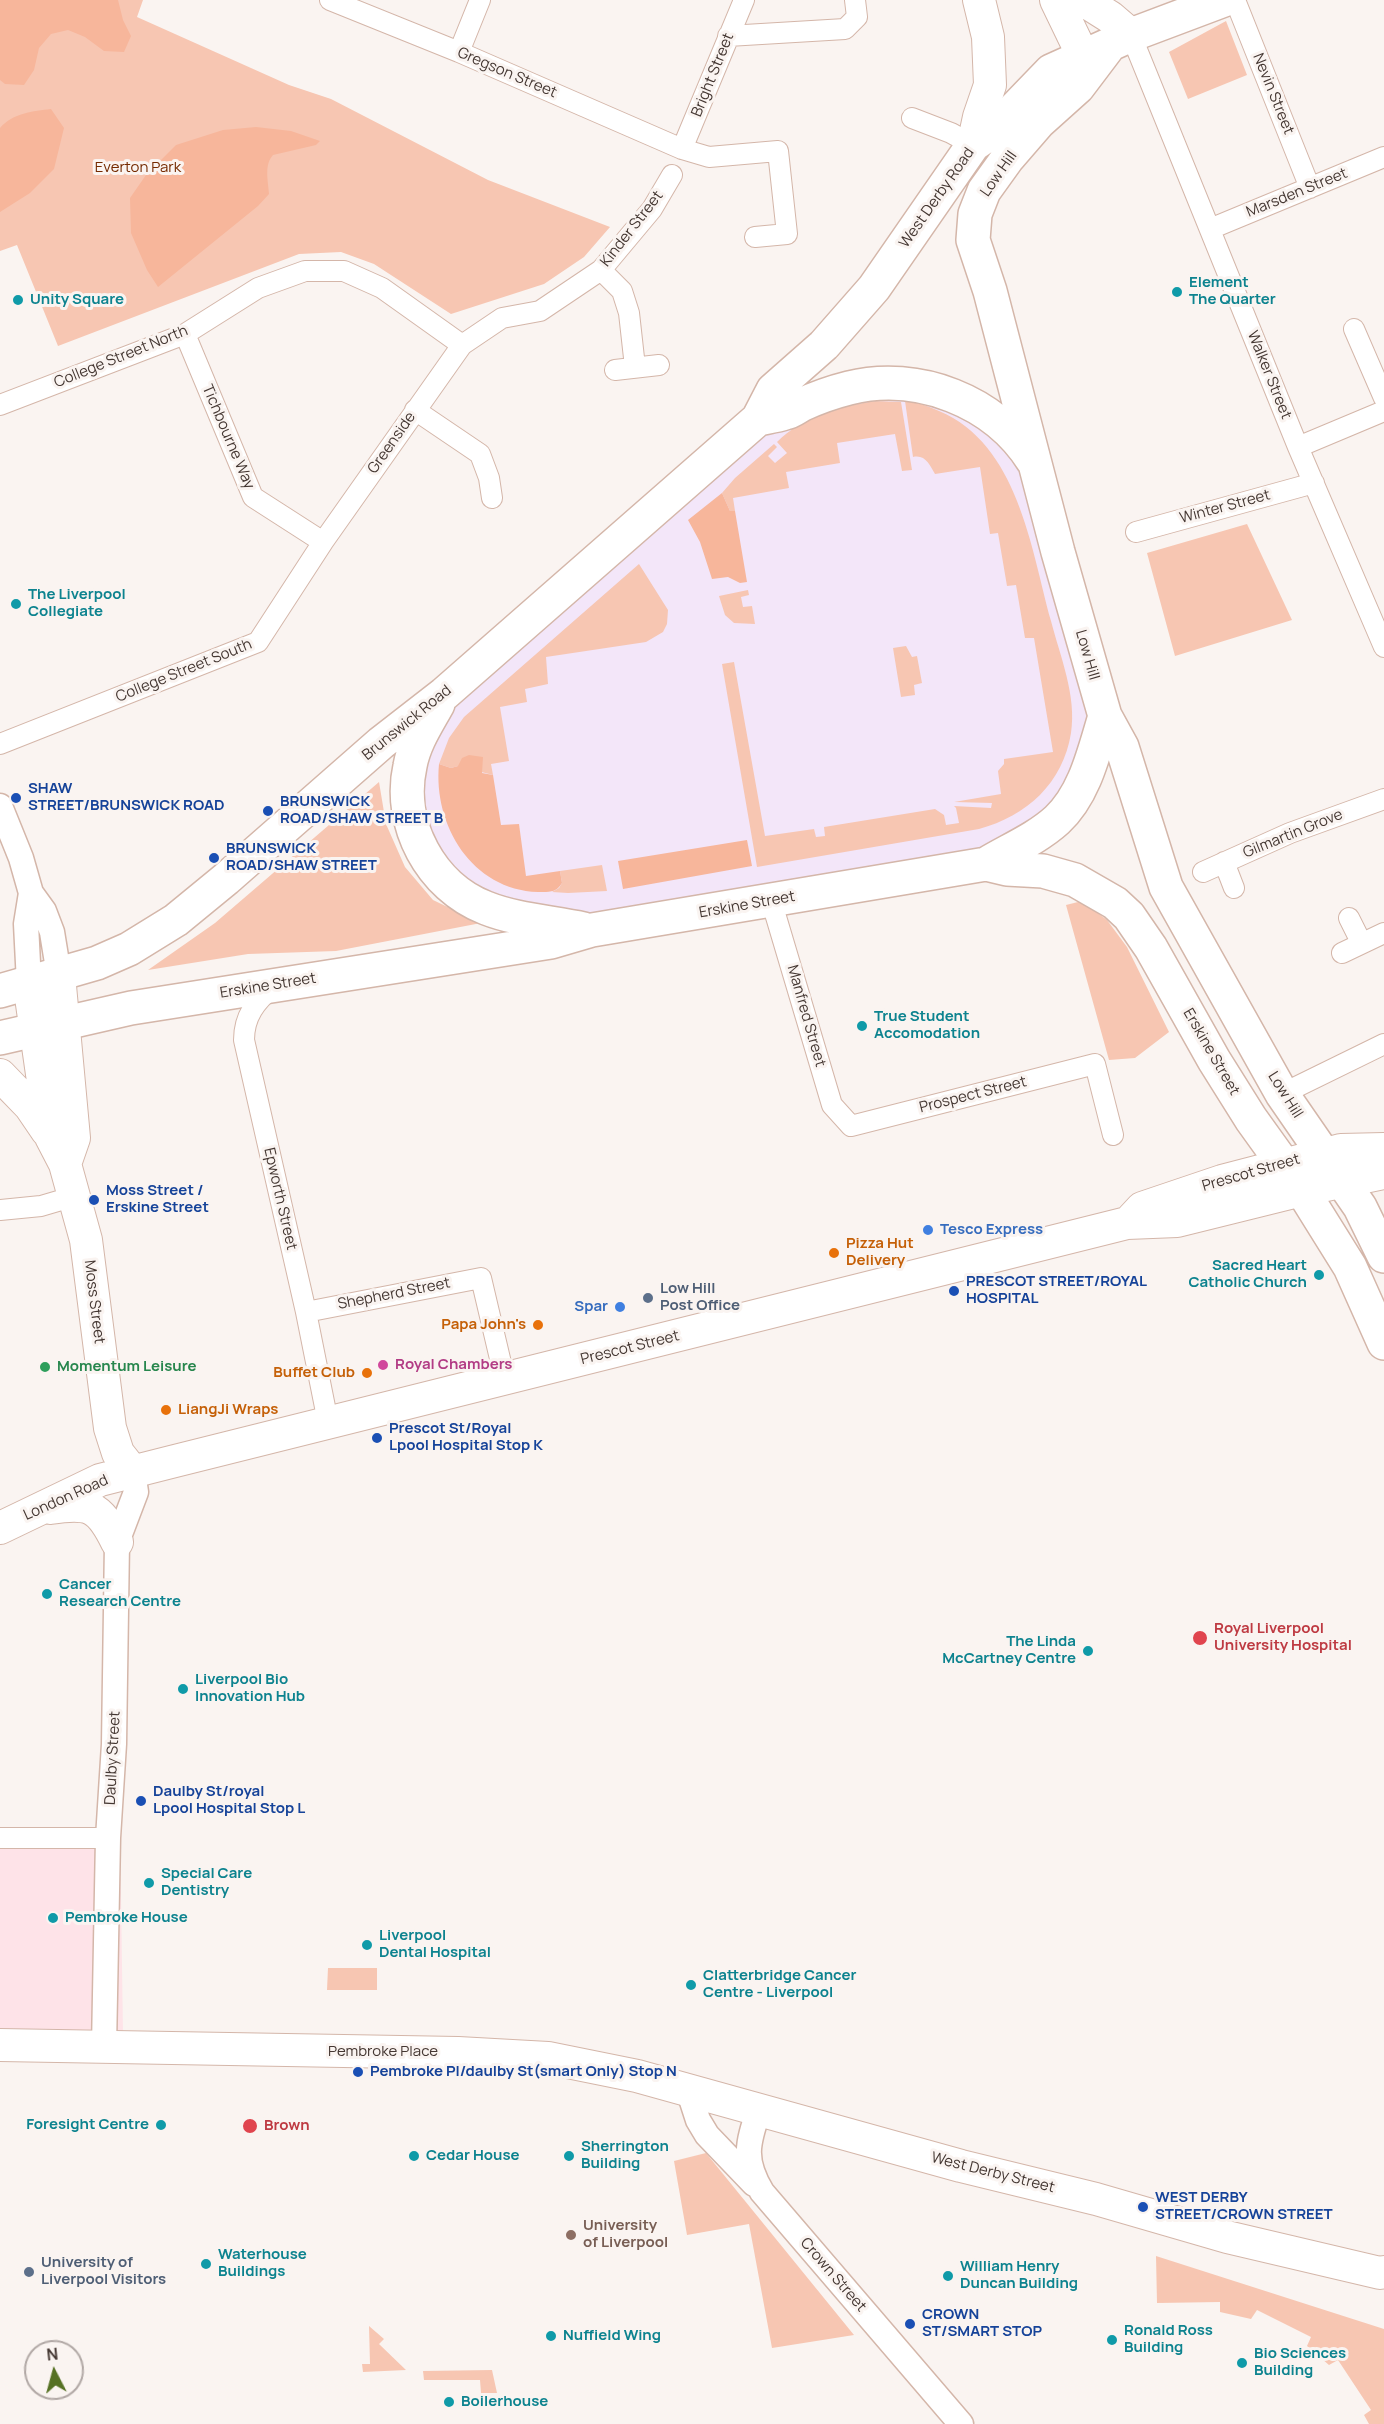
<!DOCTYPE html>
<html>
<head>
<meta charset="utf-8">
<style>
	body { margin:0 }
	#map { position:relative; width:1384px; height:2424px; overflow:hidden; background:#faf4f1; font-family:Manrope,sans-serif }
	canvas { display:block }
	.north { position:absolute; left:24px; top:2340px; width:60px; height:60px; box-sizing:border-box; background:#faf4f1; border:2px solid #b1a8a5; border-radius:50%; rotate:354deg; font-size:16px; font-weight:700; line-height:24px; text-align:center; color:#443732 }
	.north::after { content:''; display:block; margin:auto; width:21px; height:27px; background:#567124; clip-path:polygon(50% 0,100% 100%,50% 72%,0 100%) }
</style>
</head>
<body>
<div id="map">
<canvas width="1384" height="2424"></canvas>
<div class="north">N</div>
</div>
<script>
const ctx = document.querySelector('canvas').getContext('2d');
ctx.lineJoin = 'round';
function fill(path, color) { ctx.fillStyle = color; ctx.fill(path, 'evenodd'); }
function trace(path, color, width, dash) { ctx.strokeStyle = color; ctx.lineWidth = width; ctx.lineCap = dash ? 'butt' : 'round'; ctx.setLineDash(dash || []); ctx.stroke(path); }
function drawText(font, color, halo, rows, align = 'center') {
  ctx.font = font + ' Manrope,sans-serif'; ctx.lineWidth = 6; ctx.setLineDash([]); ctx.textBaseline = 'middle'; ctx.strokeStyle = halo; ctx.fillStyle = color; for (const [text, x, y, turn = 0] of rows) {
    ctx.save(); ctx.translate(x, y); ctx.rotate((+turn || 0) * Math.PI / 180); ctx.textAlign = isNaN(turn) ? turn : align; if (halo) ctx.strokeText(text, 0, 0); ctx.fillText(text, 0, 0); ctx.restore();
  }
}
const commercial = new Path2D(`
	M0,1828L120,1829L123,2033L0,2038Z`);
const industrial = new Path2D(`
	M867,385L1005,429L1085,649L1092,756L1029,840L592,930L538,920L427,859L419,738L758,419Z`);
const green = new Path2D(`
	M0,0H143L137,17L289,85L331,99L488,180L610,227L584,257L544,284L451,314L374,264L341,252L299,254L58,346L17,245L0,251Z
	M1226,21L1247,75L1188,99L1169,52Z
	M875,401L901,402L912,470L902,471L895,434L837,443L840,463L786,472L789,488L733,498L735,511H730L722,493L735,478L774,444L777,447L768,456L775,463L787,453L777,442C802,417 841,406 875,401Z
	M905,401C917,402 928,406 939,411C1018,444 1031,548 1051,621C1060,656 1077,696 1071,733C1063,783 1027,816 979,829L757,867L722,664L734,662L765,836L814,829L816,837L825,836L824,827L935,809L944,815L946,825L959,823L956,808L954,806L991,808L992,803L954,802L1001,794L998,771L1004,764V759L1053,752L1034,638H1025L1016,585L1007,586L998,533L990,534L980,467L935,474C930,465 925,454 913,457Z
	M1247,524L1292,620L1175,656L1147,553Z
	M639,564L668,610L667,624L663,632L646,642L546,657L548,684L525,689L527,702L500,707L509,761L491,764L493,775L458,766L451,768L439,764L449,738L464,717Z
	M748,590L749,595L741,597L743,607L752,606L755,624L734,623L725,615L719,596Z
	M906,646L912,657L917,656L922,683L914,685L915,695L901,697L893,648Z
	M379,782L386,824L405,867L433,900L481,923L336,951L248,954L148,970L215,923Z
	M602,865L607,891L568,893L552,892L559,888L562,883L560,871Z
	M1082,901L1107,920L1127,947L1169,1032L1135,1058L1109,1060L1066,905Z
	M328,1968H377V1990H327Z
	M706,2153L854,2335L772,2348L749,2224L687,2235L674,2161Z
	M1156,2256L1384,2329V2424H1369L1364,2415L1371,2410L1338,2360L1329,2365L1307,2346L1311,2337L1257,2310L1251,2319L1220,2312V2302L1157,2303Z
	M369,2326L384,2339L379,2344L406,2370L363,2372L362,2364H370Z
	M492,2370L497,2393H481L480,2380H424L423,2371Z`);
const forest = new Path2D(`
	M0,0H118L123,20L131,36L124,52L104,51L85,37L68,30L51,34L39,48L34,70L24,85L5,84L0,80Z
	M51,109L64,128L54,169L30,193L0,212V128C13,113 33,111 51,109Z
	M256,127L291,131L320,141L316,145L273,155C264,165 268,180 269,194L258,206L158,287L147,270L131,233L130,198L146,175L176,145L223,130Z
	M722,493L730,511H735L747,582L740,583L728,577L712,579L700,542L688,520Z
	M469,755L483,757L482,773L493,775L501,825L519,824L526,876L560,871L562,883C556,893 549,892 538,892C472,890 433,825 439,764L451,768L458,766L462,758Z
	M747,840L752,866L623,889L618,861Z`);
const minor = new Path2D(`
	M330,0L459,52L682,149L709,157L778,151L787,234L755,237
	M1235,0L1310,188
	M1131,35L1298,447L1384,647
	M728,36L845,29L857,17L855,0
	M459,52L480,0
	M912,118L951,133L973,145
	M682,149L744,0
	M1210,229L1384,157
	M601,270L622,291L629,313L635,367
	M1354,329L1384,398
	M185,334L253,497L323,542
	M615,370L659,365
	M0,405L185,334L258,288L305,271H344L382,288L462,345
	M415,410L480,454L489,478L492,498
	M1298,447L1384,411
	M1136,532L1314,483
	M0,744L258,642L323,542L462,345L502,318L540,311L601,270L652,209L672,175
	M1224,862L1234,888
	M1203,872L1290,833L1384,799
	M771,900L832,1105L851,1126L1095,1064L1113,1135
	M1349,918L1361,942
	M1342,953L1384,933
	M273,987C256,1001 244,1016 244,1040L306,1312L328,1422
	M1282,1094L1384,1044
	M0,1210L41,1206L75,1196
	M306,1312L481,1278L505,1380
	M0,1838H108`);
const tertiary = new Path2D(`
	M0,806L21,858L31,893L44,911L52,932L59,975
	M29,983L26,924L31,893
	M104,2047L108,1838L114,1744L117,1542L136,1492L133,1472
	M688,2089L698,2120L707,2135L754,2184
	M759,2110C747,2144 743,2160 762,2192L961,2424`);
const primary = new Path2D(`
	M1056,0L1083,56L1078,83
	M1083,0L1110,17L1131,35
	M973,145L979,117L990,85L988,37L979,0
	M59,975L74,1138L65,1164
	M29,983L51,1137L65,1164L86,1240L110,1428L118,1453L133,1472
	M0,1075L30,1106L47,1131
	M1128,1223L1142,1208L1222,1181L1341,1150L1384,1149
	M50,1508C89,1502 99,1505 117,1542
	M0,1528L100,1480L175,1461L1127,1223L1177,1221L1302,1190L1384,1173
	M0,2045L458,2053L548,2058L637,2076L961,2166L1096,2199L1227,2237L1380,2273L1384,2272`);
const trunk = new Path2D(`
	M1109,46L1078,87L1039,122L1007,159L984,191L975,214L973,240L990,291L1058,552L1105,716L1122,747L1166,887L1282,1094L1360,1207L1384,1256
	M758,419C767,417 776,416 785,413C791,412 796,408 801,405C816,398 833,392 849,388C918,371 995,401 1033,461
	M438,704C427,724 414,743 410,766C397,824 431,887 486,908C516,920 552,922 584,929
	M986,864C1009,850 1036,839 1057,820C1085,794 1094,752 1105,716
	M0,991L97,963L129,949L176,920L226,879L381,743L444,694L758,419L773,390L824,345L874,288L973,145L993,131L1051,71L1131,35L1224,0
	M0,1038L131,1008L551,942L592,930L986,864L1007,869L1043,871L1075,880L1115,903L1129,916L1151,948L1214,1060L1251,1119L1302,1190L1350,1267L1384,1343`);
const markers = [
	[1177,292,6,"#0f9aa8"],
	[18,300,6,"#0f9aa8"],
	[16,604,6,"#0f9aa8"],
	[16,798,6,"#1a4fb4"],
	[268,811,6,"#1a4fb4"],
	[214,858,6,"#1a4fb4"],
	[862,1026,6,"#0f9aa8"],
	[94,1200,6,"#1a4fb4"],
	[928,1230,6,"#3f7fe0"],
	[834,1253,6,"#e8710a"],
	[1319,1275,6,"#0f9aa8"],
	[954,1291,6,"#1a4fb4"],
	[648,1298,6,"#5c6f8a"],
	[620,1307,6,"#3f7fe0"],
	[538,1325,6,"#e8710a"],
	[383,1365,6,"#d1479c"],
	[45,1367,6,"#2e9e5b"],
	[367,1373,6,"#e8710a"],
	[166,1410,6,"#e8710a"],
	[377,1438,6,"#1a4fb4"],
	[47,1594,6,"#0f9aa8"],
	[1200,1638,8,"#e0444e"],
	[1088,1651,6,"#0f9aa8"],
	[183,1689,6,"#0f9aa8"],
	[141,1801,6,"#1a4fb4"],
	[149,1883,6,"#0f9aa8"],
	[53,1918,6,"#0f9aa8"],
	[367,1945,6,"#0f9aa8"],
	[691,1985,6,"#0f9aa8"],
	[358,2072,6,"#1a4fb4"],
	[161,2125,6,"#0f9aa8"],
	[250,2126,8,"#e0444e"],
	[414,2156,6,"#0f9aa8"],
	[569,2156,6,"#0f9aa8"],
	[1143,2207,6,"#1a4fb4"],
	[571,2235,6,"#8d6e63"],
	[206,2264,6,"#0f9aa8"],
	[29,2272,6,"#5c6f8a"],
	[948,2276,6,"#0f9aa8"],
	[910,2324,6,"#1a4fb4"],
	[551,2336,6,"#0f9aa8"],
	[1112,2340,6,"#0f9aa8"],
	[1242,2363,6,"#0f9aa8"],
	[449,2402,6,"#0f9aa8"]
];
const streetNames = [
	["Gregson Street",507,73,23],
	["Bright Street",713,75,-68],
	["Nevin Street",1273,94,68],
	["Low Hill",999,174,-55],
	["Marsden Street",1297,193,-22],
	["West Derby Road",937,198,-55],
	["Kinder Street",632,229,-52],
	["College Street North",121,357,-22],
	["Walker Street",1269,375,68],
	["Tichbourne Way",228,437,67],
	["Greenside",392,443,-55],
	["Winter Street",1225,507,-15],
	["Low Hill",1087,655,74],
	["College Street South",184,671,-22],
	["Brunswick Road",407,723,-39],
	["Gilmartin Grove",1293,834,-22],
	["Erskine Street",747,905,-10],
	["Erskine Street",268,986,-9],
	["Manfred Street",806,1016,74],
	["Erskine Street",1211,1052,60],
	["Prospect Street",973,1095,-14],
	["Low Hill",1285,1095,58],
	["Prescot Street",1251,1173,-16],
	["Epworth Street",280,1199,77],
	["Shepherd Street",394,1294,-11],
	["Moss Street",94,1302,83],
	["Prescot Street",630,1348,-14],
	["London Road",66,1498,-24],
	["Daulby Street",113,1758,-87],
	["Pembroke Place",383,2052],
	["West Derby Street",993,2173,14],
	["Crown Street",833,2275,49]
];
const parkNames = [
	["Everton Park",138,168]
];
const cultureNames = [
	["Element",1189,283],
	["The Quarter",1189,300],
	["Unity Square",30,300],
	["The Liverpool",28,595],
	["Collegiate",28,612],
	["True Student",874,1017],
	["Accomodation",874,1034],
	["Sacred Heart",1307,1266,"right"],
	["Catholic Church",1307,1283,"right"],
	["Cancer",59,1585],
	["Research Centre",59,1602],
	["The Linda",1076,1642,"right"],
	["McCartney Centre",1076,1659,"right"],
	["Liverpool Bio",195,1680],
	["Innovation Hub",195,1697],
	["Special Care",161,1874],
	["Dentistry",161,1891],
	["Pembroke House",65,1918],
	["Liverpool",379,1936],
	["Dental Hospital",379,1953],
	["Clatterbridge Cancer",703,1976],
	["Centre - Liverpool",703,1993],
	["Foresight Centre",149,2125,"right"],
	["Sherrington",581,2147],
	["Building",581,2164],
	["Cedar House",426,2156],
	["Waterhouse",218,2255],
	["Buildings",218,2272],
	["William Henry",960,2267],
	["Duncan Building",960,2284],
	["Ronald Ross",1124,2331],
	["Building",1124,2348],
	["Nuffield Wing",563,2336],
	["Bio Sciences",1254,2354],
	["Building",1254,2371],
	["Boilerhouse",461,2402]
];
const transitNames = [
	["SHAW",28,789],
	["STREET/BRUNSWICK ROAD",28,806],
	["BRUNSWICK",280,802],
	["ROAD/SHAW STREET B",280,819],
	["BRUNSWICK",226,849],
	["ROAD/SHAW STREET",226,866],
	["Moss Street /",106,1191],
	["Erskine Street",106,1208],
	["PRESCOT STREET/ROYAL",966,1282],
	["HOSPITAL",966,1299],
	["Prescot St/Royal",389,1429],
	["Lpool Hospital Stop K",389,1446],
	["Daulby St/royal",153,1792],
	["Lpool Hospital Stop L",153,1809],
	["Pembroke Pl/daulby St(smart Only) Stop N",370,2072],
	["WEST DERBY",1155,2198],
	["STREET/CROWN STREET",1155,2215],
	["CROWN",922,2315],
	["ST/SMART STOP",922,2332]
];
const shopNames = [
	["Tesco Express",940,1230],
	["Spar",608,1307,"right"]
];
const foodNames = [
	["Pizza Hut",846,1244],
	["Delivery",846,1261],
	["Papa John's",526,1325,"right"],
	["Buffet Club",355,1373,"right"],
	["LiangJi Wraps",178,1410]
];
const serviceNames = [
	["Low Hill",660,1289],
	["Post Office",660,1306],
	["University of",41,2263],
	["Liverpool Visitors",41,2280]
];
const hotelNames = [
	["Royal Chambers",395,1365]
];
const leisureNames = [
	["Momentum Leisure",57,1367]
];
const healthNames = [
	["Royal Liverpool",1214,1629],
	["University Hospital",1214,1646],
	["Brown",264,2126]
];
const educationNames = [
	["University",583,2226],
	["of Liverpool",583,2243]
];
fill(commercial, '#fee3e8');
fill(industrial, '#f3e6f9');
fill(green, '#f7c6b2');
fill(forest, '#f7b69b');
trace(minor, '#d4b6a9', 22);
trace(tertiary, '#d4b6a9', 27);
trace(primary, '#d4b6a9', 34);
trace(trunk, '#d4b6a9', 36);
trace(minor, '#fff', 20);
trace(tertiary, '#fff', 24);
trace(primary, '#fff', 32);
trace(trunk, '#fff', 33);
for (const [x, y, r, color] of markers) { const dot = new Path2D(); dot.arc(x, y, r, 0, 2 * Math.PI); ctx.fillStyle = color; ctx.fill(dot); trace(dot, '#faf4f1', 2); }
drawText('15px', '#443732', '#faf4f1', streetNames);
drawText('15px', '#752a00', '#faf4f1', parkNames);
drawText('bold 15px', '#0d838f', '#faf4f1', cultureNames, 'left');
drawText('bold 15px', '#164399', '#faf4f1', transitNames, 'left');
drawText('bold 15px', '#366cbe', '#faf4f1', shopNames, 'left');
drawText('bold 15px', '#c56008', '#faf4f1', foodNames, 'left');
drawText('bold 15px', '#4e5e75', '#faf4f1', serviceNames, 'left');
drawText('bold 15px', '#b23c85', '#faf4f1', hotelNames, 'left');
drawText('bold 15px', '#27864d', '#faf4f1', leisureNames, 'left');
drawText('bold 15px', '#be3a42', '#faf4f1', healthNames, 'left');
drawText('bold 15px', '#785e54', '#faf4f1', educationNames, 'left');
</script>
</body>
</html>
